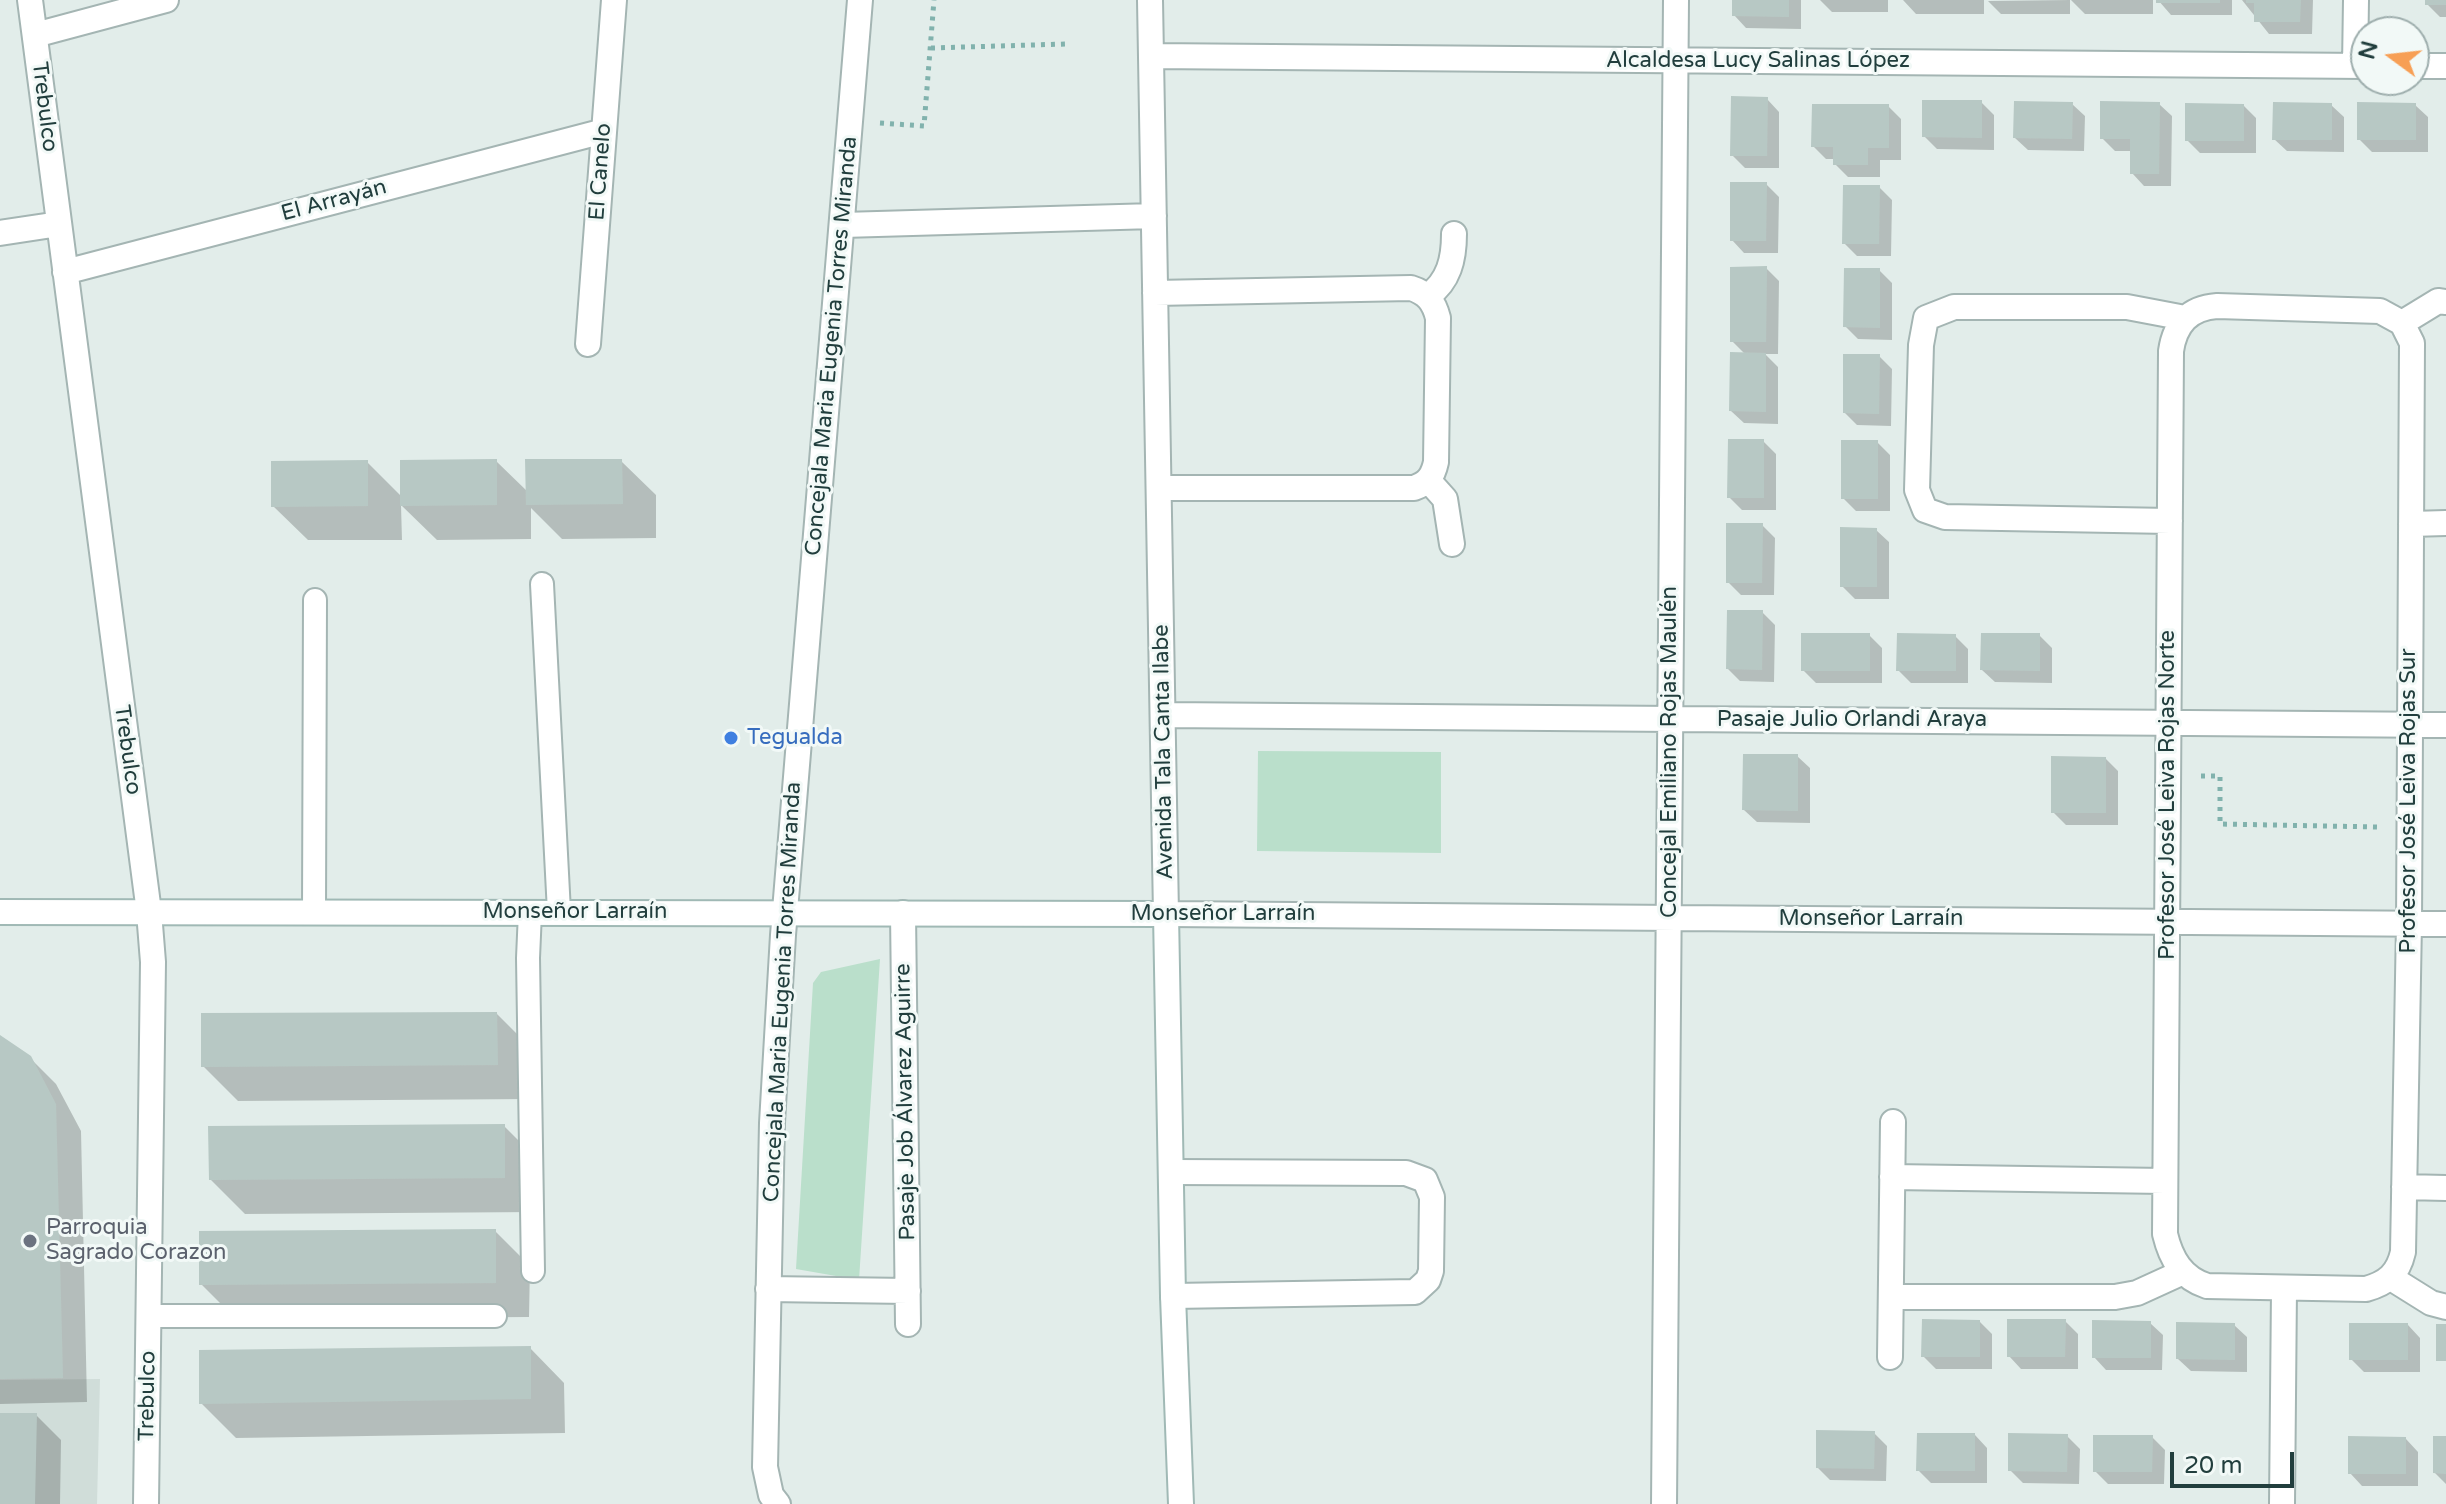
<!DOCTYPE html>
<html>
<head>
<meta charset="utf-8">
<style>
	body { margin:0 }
	#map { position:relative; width:2446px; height:1504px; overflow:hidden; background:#e2edea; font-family:"Varela Round",sans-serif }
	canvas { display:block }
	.north { position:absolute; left:2350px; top:16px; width:80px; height:80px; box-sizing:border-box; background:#f2f9f7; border:2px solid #9eaead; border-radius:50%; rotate:285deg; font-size:22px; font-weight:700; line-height:32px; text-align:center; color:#213e3d }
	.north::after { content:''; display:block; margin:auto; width:28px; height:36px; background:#f79f55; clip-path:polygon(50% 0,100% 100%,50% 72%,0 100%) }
	.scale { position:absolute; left:2170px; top:1452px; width:124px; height:36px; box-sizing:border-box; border:4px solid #213e3d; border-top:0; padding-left:10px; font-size:24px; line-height:28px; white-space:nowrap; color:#213e3d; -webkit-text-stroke:6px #f2f9f7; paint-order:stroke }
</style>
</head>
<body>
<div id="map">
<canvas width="2446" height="1504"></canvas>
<div class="north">N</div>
<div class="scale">20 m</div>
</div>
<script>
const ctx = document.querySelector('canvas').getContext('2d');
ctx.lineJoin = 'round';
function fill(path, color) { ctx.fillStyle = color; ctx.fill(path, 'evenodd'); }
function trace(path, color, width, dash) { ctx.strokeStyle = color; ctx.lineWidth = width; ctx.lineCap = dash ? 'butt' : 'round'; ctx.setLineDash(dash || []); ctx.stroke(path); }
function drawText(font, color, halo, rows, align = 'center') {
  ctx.font = font + ' "Varela Round",sans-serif'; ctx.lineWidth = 6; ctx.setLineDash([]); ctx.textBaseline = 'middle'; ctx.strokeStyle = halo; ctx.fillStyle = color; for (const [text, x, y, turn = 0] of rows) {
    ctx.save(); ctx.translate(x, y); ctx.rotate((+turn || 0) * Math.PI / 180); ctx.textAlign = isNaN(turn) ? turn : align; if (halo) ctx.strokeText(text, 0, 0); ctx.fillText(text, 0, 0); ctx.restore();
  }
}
const built = new Path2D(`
	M100,1379L97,1504H0V1380Z`);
const green = new Path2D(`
	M1258,751L1441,752V853L1257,851Z
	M880,959L859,1280L796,1269L813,983L821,972Z`);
const shadow = new Path2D(`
	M1734,0H1801V29L1746,28L1734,15Z
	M1820,0H1888V12H1832Z
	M1903,0H1984V14H1916Z
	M2070,0V14H2001L1988,1Z
	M2071,0H2153V14H2085Z
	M2158,0H2232V15H2171Z
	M2242,0H2313L2312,34H2269Z
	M2427,0H2446V17H2440L2427,4Z
	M1767,99L1779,112V168H1745L1732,155Z
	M1981,102L1994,115V150L1937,149L1924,136Z
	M2072,104L2085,116L2084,151L2028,150L2015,138Z
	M2159,104L2172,116L2171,186H2144L2132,173V151H2115L2102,138Z
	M2331,105L2344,117V152L2287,151L2274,139Z
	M2415,105L2428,117V152H2372L2359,139Z
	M1888,106L1901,119V160H1880V177H1848L1835,164V159H1826L1813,146Z
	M2244,106L2256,118V153H2200L2187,140Z
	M1766,184L1779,197L1778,253H1744L1732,240Z
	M1879,187L1892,200L1891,256H1857L1844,243Z
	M1766,268L1779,281L1778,354H1765L1778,367V424L1744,423L1731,411L1745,354L1732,341Z
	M1879,270L1892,283V340L1858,339L1845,326Z
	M1879,356L1892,369L1891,426L1857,425L1844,412Z
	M1763,441L1776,454V510H1742L1729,497Z
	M1877,442L1890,455V511H1856L1843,498Z
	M496,461L528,492L621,461L656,495V538L562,539L531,508V539L437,540L401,505L402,540H308L273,506L367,462L402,497Z
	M1762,525L1775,538L1774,595H1741L1728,582Z
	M1876,530L1889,542V599H1855L1842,586Z
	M1762,612L1775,625L1774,682L1740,681L1728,669Z
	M1869,635L1882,648V683H1816L1803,670Z
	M2039,635L2052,648V683L1995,682L1982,670Z
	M1955,636L1968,649V683H1911L1898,670Z
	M1797,756L1810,768V823L1757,822L1744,810Z
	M2106,759L2118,771V825H2066L2053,812Z
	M497,1014L531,1048L532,1099L238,1101L203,1066Z
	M0,1037L30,1058L56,1084L81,1131L87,1402L0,1404Z
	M504,1126L539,1161V1212L245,1214L211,1180Z
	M495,1231L530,1266L529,1317L236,1319L201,1284Z
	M2065,1321L2078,1334V1369H2021L2009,1356Z
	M1980,1322L1992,1334V1369H1936L1923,1356Z
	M2150,1323L2163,1335L2162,1370H2106L2094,1357Z
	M2234,1325L2247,1337V1372L2191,1371L2178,1359Z
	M2408,1325L2420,1338V1372H2364L2351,1359Z
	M530,1348L564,1383L565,1433L236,1438L201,1403Z
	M0,1415H36L61,1440L60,1504H0Z
	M1874,1433L1887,1446L1886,1481L1830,1480L1818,1468Z
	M1975,1435L1987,1448V1483H1931L1918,1470Z
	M2067,1436L2080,1449L2079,1484L2023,1483L2010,1470Z
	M2152,1437L2165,1450L2164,1484H2108L2095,1471Z
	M2446,1438V1484L2435,1473Z
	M2406,1439L2418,1452V1486H2362L2350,1473Z`);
const building = new Path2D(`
	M1732,0H1789V17L1732,16Z
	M2156,0H2220V3H2156Z
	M2246,0H2301L2300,22H2254V3H2246Z
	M2425,0H2446V5H2425Z
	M1731,96L1768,97L1767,156H1730Z
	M1922,100H1982V138L1922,137Z
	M2014,101L2073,102L2072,139L2013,138Z
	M2100,101L2160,102L2159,174H2130V139H2100Z
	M2273,102L2332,103V140H2272Z
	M2357,102L2416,103V140H2357Z
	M2185,103L2244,104V141H2185Z
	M1812,104H1889V148H1868V165H1833V147H1811Z
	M1730,182H1767L1766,241H1730Z
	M1843,185H1880L1879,244H1842Z
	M1767,266L1766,342H1730V267Z
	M1844,268H1880V328L1843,327Z
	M1730,352L1766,353V412L1729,411Z
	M1843,354H1880L1879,414L1843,413Z
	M1728,439H1764V498H1727Z
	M1841,440H1878V499H1841Z
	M497,459V505L400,506V460Z
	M525,459H622L623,504L526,505Z
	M368,460V506L271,507V461Z
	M1726,523H1763L1762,583H1726Z
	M1840,527L1877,528V587H1840Z
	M1727,610H1763L1762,670L1726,669Z
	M1801,633H1870V671H1801Z
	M1897,633L1956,634V671H1896Z
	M1981,633H2040V671L1980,670Z
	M1743,754H1798V811L1742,810Z
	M2051,756L2106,757V813H2051Z
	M497,1012L498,1065L201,1067V1013Z
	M0,1035L31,1056L56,1104L63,1378L0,1379Z
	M505,1124V1178L209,1180L208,1126Z
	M496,1229V1283L199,1285V1231Z
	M1922,1319L1980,1320V1357H1921Z
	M2007,1319H2066L2065,1357H2007Z
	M2092,1320L2151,1321V1358H2092Z
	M2176,1322L2235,1323V1360L2176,1359Z
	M2349,1323H2408V1360H2349Z
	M2436,1324H2446V1361H2436Z
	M531,1346V1399L199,1404V1350Z
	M0,1413H37L35,1504H0Z
	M1816,1430L1875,1431L1874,1469L1816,1468Z
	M1917,1433H1975V1471H1916Z
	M2008,1433L2068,1434L2067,1472L2008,1471Z
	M2093,1435H2153L2152,1472H2093Z
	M2348,1436L2406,1437V1474H2348Z
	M2433,1436H2446V1474L2433,1473Z`);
const path = new Path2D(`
	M931,48L1066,44
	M880,123L924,126L934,0
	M2201,776H2220V824L2379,827`);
const lane = new Path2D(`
	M542,584L559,912
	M314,912L315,600
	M530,912L528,958L533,1271
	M149,1316H495`);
const street = new Path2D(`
	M30,0L149,912L153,962L146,1504
	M1150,0L1166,914L2446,924
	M35,35L166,0
	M1151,56L2366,66
	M2355,66L2356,0
	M2414,66H2446
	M843,225L1154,216
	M0,233L59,224
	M65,272L604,131
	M1155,293L1411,288C1427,293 1434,302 1438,318L1436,462C1433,476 1428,483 1414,488H1159
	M1428,296C1449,281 1454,259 1454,234
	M2217,306L2380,311L2402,323L2412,343L2409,923L2403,1252C2398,1274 2387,1283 2366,1289L2207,1286C2182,1278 2171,1259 2165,1234L2171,351C2175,324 2189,308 2217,306Z
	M2402,323L2438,301L2446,302
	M588,344L614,0
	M1428,480L1445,499L1452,544
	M2170,521L1945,517L1925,510L1917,490L1921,345L1926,318L1954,307H2127L2185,318
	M2411,524L2446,523
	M1163,715L2446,725
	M903,913L908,1324
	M1171,1172L1406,1173L1425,1180L1432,1197L1431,1271L1428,1280L1415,1292L1173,1296
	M1892,1177L2165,1181
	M2404,1187L2446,1188
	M2391,1278L2431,1303L2446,1307
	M768,1289L908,1291
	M1891,1297H2115L2137,1293L2183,1272
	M1890,1357L1893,1122
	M778,1504L771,1495L765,1467L772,1123L783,935L860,0
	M1664,1504L1676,0
	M2282,1504L2284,1289`);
const secondary = new Path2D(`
	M0,912L1166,914L1173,1296L1181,1504`);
const markers = [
	[731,738,8,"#3f7fe0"],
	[30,1241,8,"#6b7280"]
];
const streetNames = [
	["Alcaldesa Lucy Salinas López",1758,61],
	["Trebulco",44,107,83],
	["El Canelo",601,172,-86],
	["El Arrayán",334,201,-15],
	["Concejala Maria Eugenia Torres Miranda",832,346,-85],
	["Pasaje Julio Orlandi Araya",1852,720],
	["Trebulco",127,750,82],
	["Avenida Tala Canta Ilabe",1164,752,-91],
	["Concejal Emiliano Rojas Maulén",1670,752,-90],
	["Profesor José Leiva Rojas Norte",2168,795,-90],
	["Profesor José Leiva Rojas Sur",2409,801,-90],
	["Monseñor Larraín",575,912],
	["Monseñor Larraín",1223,914],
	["Monseñor Larraín",1871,919],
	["Concejala Maria Eugenia Torres Miranda",783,992,-87],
	["Pasaje Job Álvarez Aguirre",906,1102,-91],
	["Trebulco",148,1396,-89]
];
const shopNames = [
	["Tegualda",747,738]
];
const worshipNames = [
	["Parroquia",46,1228],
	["Sagrado Corazon",46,1253]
];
fill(built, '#d0ddd9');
fill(green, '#badfcb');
fill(shadow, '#0003');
fill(building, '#b7c8c4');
trace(lane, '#a4b5b3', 26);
trace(street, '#a4b5b3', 28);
trace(secondary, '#a0b9b5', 28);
trace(path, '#81b2ad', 5, [4, 6]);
trace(lane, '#fff', 22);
trace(street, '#fff', 24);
trace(secondary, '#fff', 24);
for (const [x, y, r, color] of markers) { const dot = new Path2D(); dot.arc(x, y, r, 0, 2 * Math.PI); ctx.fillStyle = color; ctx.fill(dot); trace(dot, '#f2f9f7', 3); }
drawText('22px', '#213e3d', '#f2f9f7', streetNames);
drawText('22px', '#366cbe', '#f2f9f7', shopNames, 'left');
drawText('22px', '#5b616d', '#f2f9f7', worshipNames, 'left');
</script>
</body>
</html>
